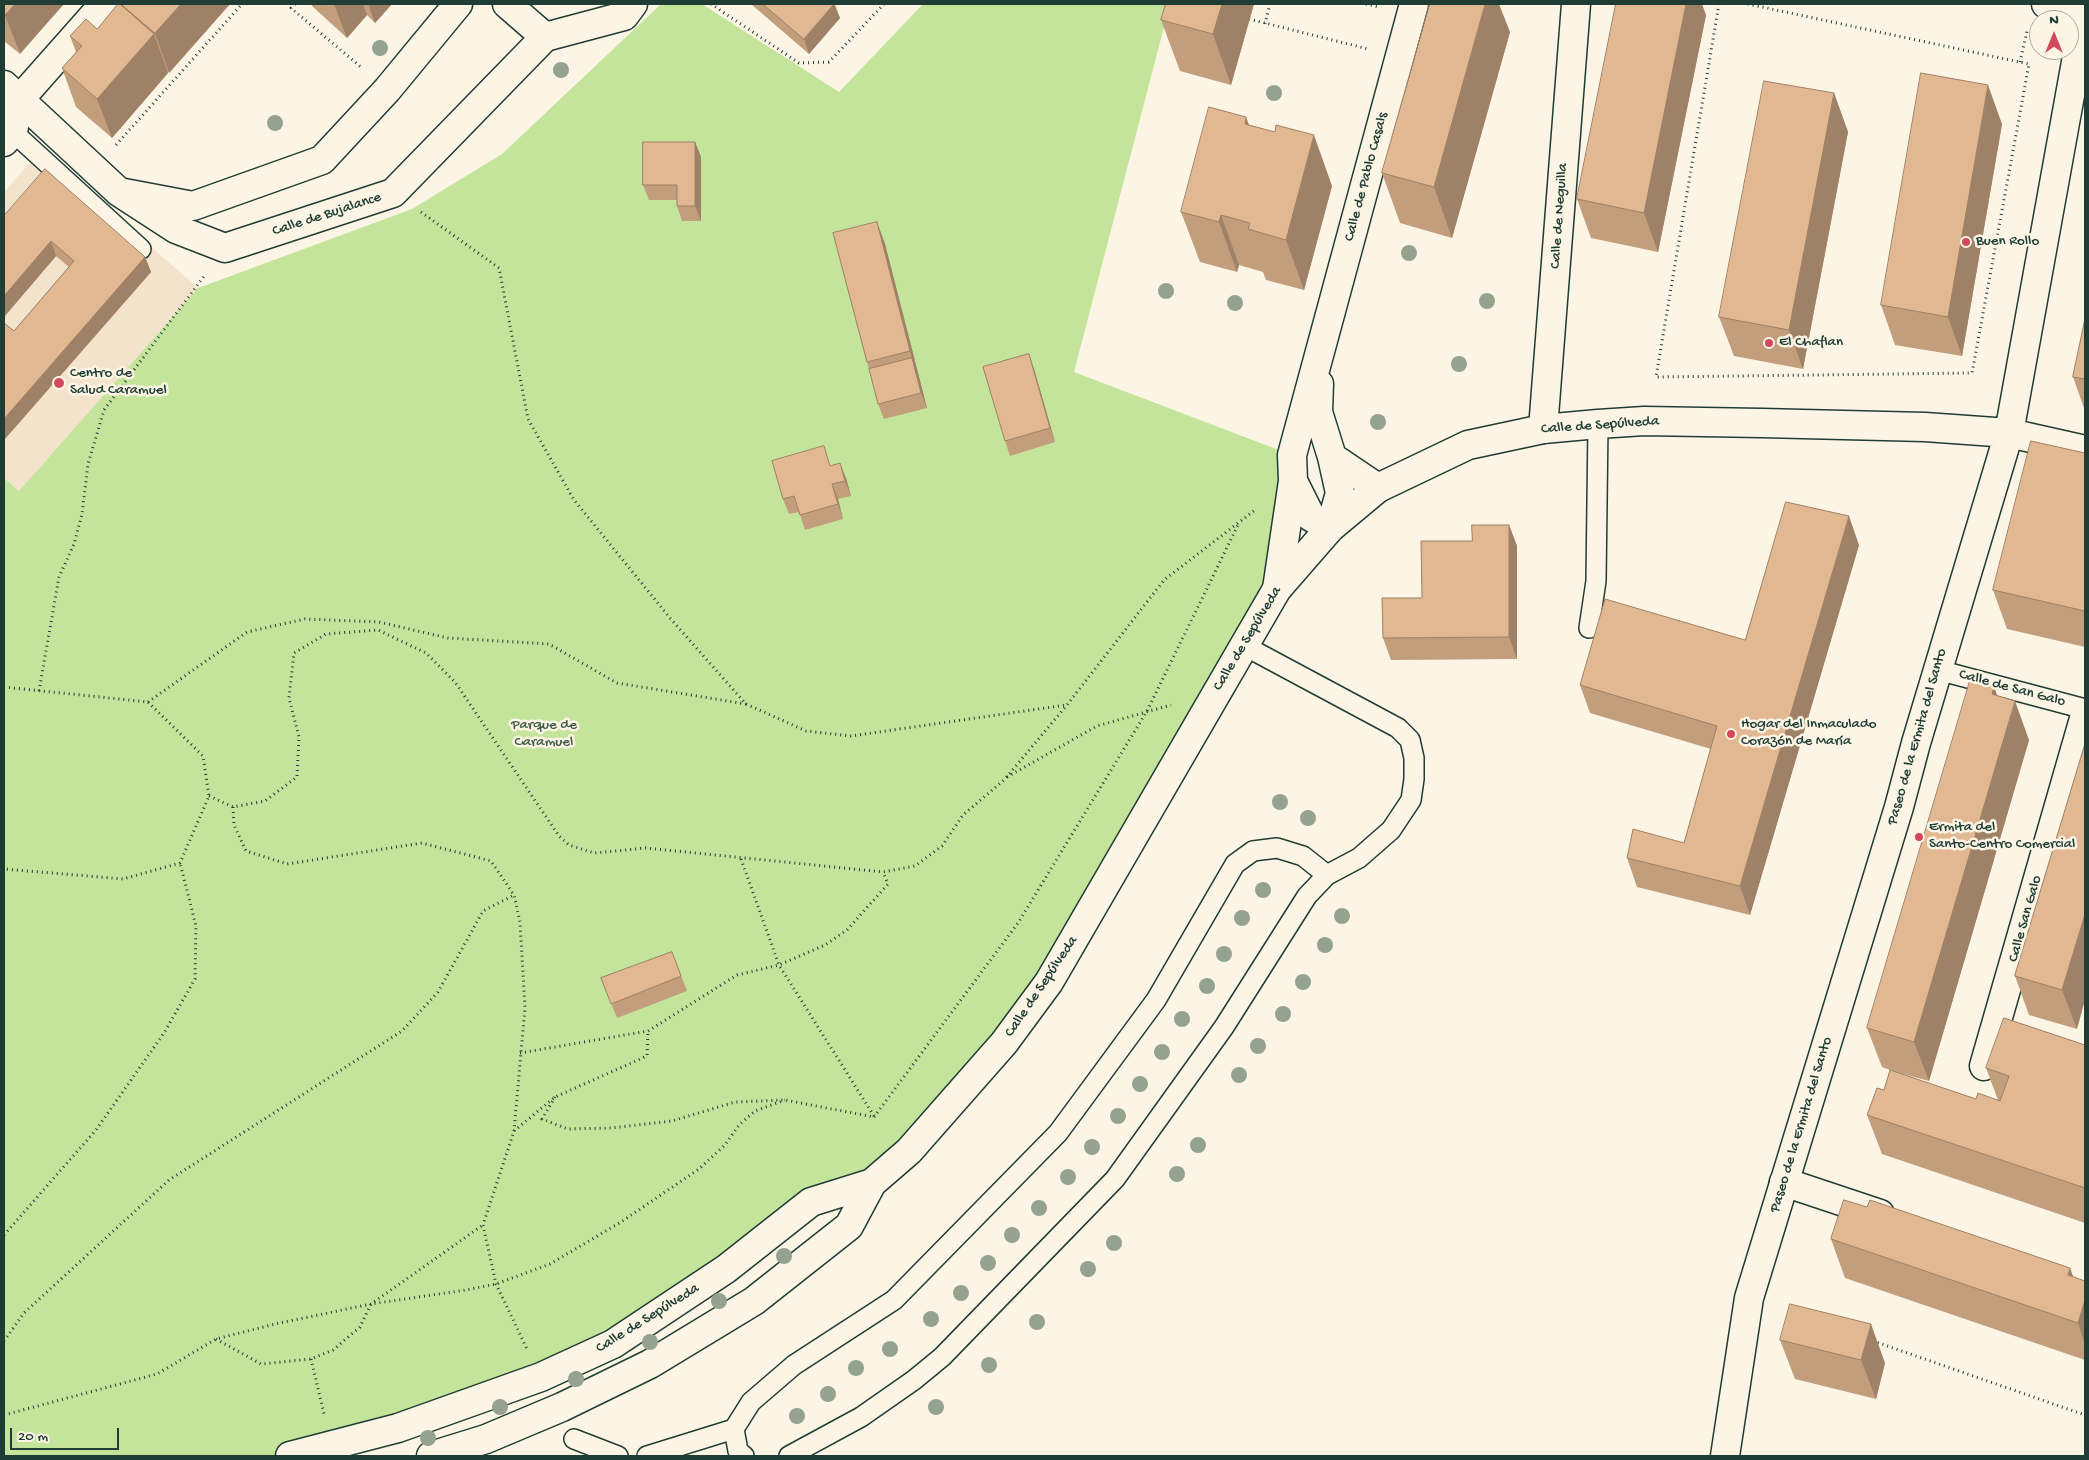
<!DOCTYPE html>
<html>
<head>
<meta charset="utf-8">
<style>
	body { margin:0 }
	#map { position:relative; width:2089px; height:1460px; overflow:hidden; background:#fcf5e5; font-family:"Gochi Hand",sans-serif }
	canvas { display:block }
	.frame { position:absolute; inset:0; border:5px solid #1f3d34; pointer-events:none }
	.north { position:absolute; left:2029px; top:10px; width:50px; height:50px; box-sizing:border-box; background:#fcf5e5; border:1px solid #a4ab9e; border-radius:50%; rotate:0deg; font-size:14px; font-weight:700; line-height:20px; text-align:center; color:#1f3d34 }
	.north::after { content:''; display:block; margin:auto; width:18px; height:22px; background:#d1495b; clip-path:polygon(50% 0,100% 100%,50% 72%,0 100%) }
	.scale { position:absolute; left:10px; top:1428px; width:109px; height:22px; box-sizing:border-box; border:2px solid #1f3d34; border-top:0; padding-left:6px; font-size:15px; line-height:18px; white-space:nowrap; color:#1f3d34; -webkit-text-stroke:4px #fcf5e5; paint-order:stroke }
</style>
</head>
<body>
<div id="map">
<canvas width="2089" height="1460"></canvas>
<div class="frame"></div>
<div class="north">N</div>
<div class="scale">20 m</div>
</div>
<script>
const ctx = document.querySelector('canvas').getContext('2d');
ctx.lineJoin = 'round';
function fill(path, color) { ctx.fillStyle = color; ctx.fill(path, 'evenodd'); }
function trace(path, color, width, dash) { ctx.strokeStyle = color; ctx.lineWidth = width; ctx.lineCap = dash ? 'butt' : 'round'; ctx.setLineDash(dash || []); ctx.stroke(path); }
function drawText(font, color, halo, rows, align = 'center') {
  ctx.font = font + ' "Gochi Hand",sans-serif'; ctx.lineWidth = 5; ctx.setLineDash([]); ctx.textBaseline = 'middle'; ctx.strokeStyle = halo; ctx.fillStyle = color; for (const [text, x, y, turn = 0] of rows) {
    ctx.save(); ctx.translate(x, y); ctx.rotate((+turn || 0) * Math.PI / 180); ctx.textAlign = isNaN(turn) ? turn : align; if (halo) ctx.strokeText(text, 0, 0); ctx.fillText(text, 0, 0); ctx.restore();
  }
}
const built = new Path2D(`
	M41,150L198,288L19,491L4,478V192Z`);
const green = new Path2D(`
	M661,4H702L839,92L923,4H1170L1074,372L1292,455L1277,589L1077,936L909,1151L811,1202L613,1344L290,1456H4V478L19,491L198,288L412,209L502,154Z`);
const path = new Path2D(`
	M295,4L291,8L362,68
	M711,4L799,63L829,62L884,4
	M1366,4L1379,7
	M1719,4L1656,377L1972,373L2029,64L1748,4
	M1249,19L1368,49
	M1265,24L1270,4
	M2020,62L2027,31
	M116,145L242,4
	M421,212L499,268L528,419L574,500L670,618L746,704L806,731L851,736L1066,705
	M4,687L148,702L203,756L209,796L180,863L123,879L4,869
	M39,691L59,577L74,544L82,514L88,464L104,410L205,275
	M148,702L247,632L305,619L379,622L448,638L549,644L617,683L746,704
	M1007,777L1097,726L1171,705
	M209,796L233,807L265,801L297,777L299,737L289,698L294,653L326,634L378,630L426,653L455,682L559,836L569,845L594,853L646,848L883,872L915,866L942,846L963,815L1005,779L1067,705L1164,580L1255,510
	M233,807L234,825L246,851L287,864L422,843L491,861L514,895L520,922L525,1008L514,1131L483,1225L496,1284L527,1349
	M741,859L779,965L874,1116
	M520,1053L648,1031L737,975L779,965L825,945L847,930L888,884L883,872
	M555,1097L542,1119L568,1129L611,1128L672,1121L735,1102L785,1100L874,1117
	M874,1117L1018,923L1147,711L1238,525
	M514,1131L555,1097L647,1056L648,1031
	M4,1235L96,1130L164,1033L195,979L196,926L180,863
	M216,1339L261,1364L311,1359L333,1350L360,1327L371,1304L466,1290L496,1284L550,1264L621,1222L699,1169L725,1145L739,1125L755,1111L785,1100
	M4,1341L24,1313L169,1180L402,1031L438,992L483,911L514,895
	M1873,1341L2085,1415
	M311,1359L324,1414
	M4,1415L157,1374L216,1339L275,1324L371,1304L483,1225`);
const service = new Path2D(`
	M13,132L141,249
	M1589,628L1596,581L1598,424
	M1938,670L2085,709
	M574,1439L618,1456
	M647,1456L734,1429
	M744,1456L738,1451L734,1429L751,1402L794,1365L894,1300L1058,1133L1156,1000L1235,864L1253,851L1277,848L1303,856L1327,875
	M789,1456L861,1417L914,1380L942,1357L1115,1179L1224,1027L1307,896L1327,875L1359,858L1391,830L1411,800L1414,779V758L1410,740L1398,728L1243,645`);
const minor = new Path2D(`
	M507,4L545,37
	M2046,4L2085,12
	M4,85L119,192L193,206L322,160L387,90L458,4
	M4,142L13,132L19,100L104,4
	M119,192L176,229L225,248L393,193L545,37L624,16L633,4
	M1319,384L1318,412L1332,457L1378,488
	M1543,429L1576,4
	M2009,433L2085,450
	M1293,481L1311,517L1330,528L1340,493L1332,457
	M1277,589L1293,481L1292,455L1414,4
	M1984,1066L2085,715
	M1784,1182L1880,1214`);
const tertiary = new Path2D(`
	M290,1456L398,1428L541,1377L613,1344L726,1269L811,1202L872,1183
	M431,1456L486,1439L562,1407L650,1364L754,1301L849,1226L872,1183L909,1151L1004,1043L1049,982L1277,589L1330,528L1378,488L1468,445L1543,429L1598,424L1644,421L1762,423L1925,427L2009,433
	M1725,1456L1749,1298L1899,807L1916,743L2009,433L2085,12`);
const trees = [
	[380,48],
	[561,70],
	[1274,93],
	[275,123],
	[1409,253],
	[1166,291],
	[1487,301],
	[1235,303],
	[1459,364],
	[1378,422],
	[1280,802],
	[1308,818],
	[1263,890],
	[1342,916],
	[1242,918],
	[1325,945],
	[1224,954],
	[1303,982],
	[1207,986],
	[1283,1014],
	[1182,1019],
	[1258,1046],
	[1162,1052],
	[1239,1075],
	[1140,1084],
	[1118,1116],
	[1198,1145],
	[1092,1147],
	[1177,1174],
	[1068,1177],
	[1039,1208],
	[1012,1235],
	[1114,1243],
	[784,1256],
	[988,1263],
	[1088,1269],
	[961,1293],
	[719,1301],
	[931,1319],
	[1037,1322],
	[650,1342],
	[890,1349],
	[989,1365],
	[856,1368],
	[576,1379],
	[828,1394],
	[500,1407],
	[936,1407],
	[797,1416],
	[428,1438]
];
const wall = new Path2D(`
	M4,4L20,54L4,41Z
	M120,4H230L169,73L168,71V73L112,138L76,107L62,68L76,52L70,36L97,29L121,5Z
	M311,4H392L375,23L367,15L347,38L312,6Z
	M751,4H835L840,18L809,54Z
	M1166,4H1254L1231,85L1180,71L1161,20Z
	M1706,15L1658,252L1591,238L1577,199Z
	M1510,32L1452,238L1400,223L1382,173Z
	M1834,93L1848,132L1803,369L1734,356L1719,317Z
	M2002,124L1962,356L1895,345L1881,305Z
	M1249,125L1332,186L1304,290L1266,280L1263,272L1239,265L1237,272L1200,262L1181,212Z
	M695,142L701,157V221H682L677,206V200H649L643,185Z
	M4,216L145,257L151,272L4,440V323L14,331L69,267L56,256L4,317Z
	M877,222L885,244L927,408L884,419L878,404L869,369L867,362Z
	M2085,319V411L2073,377Z
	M1029,354L1034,369L1055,442L1010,456L1005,441Z
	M2085,453V647L2007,629L1993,590Z
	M830,466L846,478L851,496L838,499L843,519L805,530L799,512L789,514L783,499Z
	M1509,525L1517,546V659L1391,660L1383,638L1422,598L1472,541Z
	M1859,545L1750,915L1637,887L1627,858L1684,843L1711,749L1590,713L1580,685L1745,640Z
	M1994,687L1997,695L2029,740L1929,1081L1892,1071L1976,1099L1998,1100L1986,1068L2085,1045V1223L1882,1154L1867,1115L1884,1090L1890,1070L1882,1067L1867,1028Z
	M2085,744L2077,1029L2029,1015L2015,976Z
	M672,952L687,991L617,1018L601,978Z
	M1831,1239L2070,1268L2073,1277L2085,1281V1360L1845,1278Z
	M1780,1340L1885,1363L1876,1399L1795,1379Z`);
const shadedWall = new Path2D(`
	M15,4H64L20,54L5,15Z
	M181,4H230L169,73L155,33Z
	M334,4H363L367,15L347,38Z
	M368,4H392L375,23Z
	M834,4L840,18L809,54L804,39Z
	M1222,4H1254L1231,85L1213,34Z
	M1485,4H1499L1510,32L1452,238L1434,187Z
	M1686,4H1702L1706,15L1658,252L1644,213Z
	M154,34L168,73L112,138L97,99Z
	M1988,85L2002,124L1962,356L1948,317Z
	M1834,93L1848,132L1803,369L1789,330Z
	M1246,117L1265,167L1245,124Z
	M1314,135L1332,186L1304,290L1286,240Z
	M695,142L701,157V221L695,206Z
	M1221,215L1239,265L1237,272L1219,222Z
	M877,222L885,244L927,408L921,393L912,358L910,351Z
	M51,241L56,256L4,317V296Z
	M145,257L151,272L4,440V419Z
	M1029,354L1034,369L1055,442L1050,428Z
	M840,463L846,478L851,496L845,481Z
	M832,484L838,499L843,519L838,504Z
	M1849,516L1859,545L1750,915L1740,886Z
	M1509,525L1517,546V659L1509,637Z
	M1994,687L2008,726L2015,701L2029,740L1929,1081L1914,1042L1992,694Z
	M2085,914V1000L2077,1029L2062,990Z
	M2070,1268L2083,1305L2085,1300V1344L2078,1323L2068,1275Z
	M1871,1324L1885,1363L1876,1399L1861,1360Z`);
const building = new Path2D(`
	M4,4H15L5,15L4,14Z
	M118,4H120L154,34L97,99L62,68L82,46L70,36L86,19L97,29Z
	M121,4H181L155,33Z
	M763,4H834L804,39Z
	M1166,4H1222L1213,34L1161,20Z
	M1430,4H1485L1434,187L1382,173Z
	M1616,4H1686L1644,213L1577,199Z
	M1921,73L1988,85L1948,317L1881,305Z
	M1764,81L1834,93L1789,330L1719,317Z
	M1209,107L1246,117L1245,124L1275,132L1276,125L1314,135L1286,240L1248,229L1250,223L1221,215L1219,222L1181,212Z
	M643,142H695V206H677V185H643Z
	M45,169L145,257L4,419V323L14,331L74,261L51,241L4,296V216Z
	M877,222L910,351L867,362L833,233Z
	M2085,319V379L2073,377Z
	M1029,354L1050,428L1005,441L983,367Z
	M912,358L921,393L878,404L869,369Z
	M2031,441L2085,453V611L1993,590Z
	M824,446L830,466L840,463L845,481L832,484L838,504L800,515L794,496L783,499L772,461Z
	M1786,502L1849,516L1740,886L1627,858L1633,829L1684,843L1717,726L1580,685L1605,599L1745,640Z
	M1472,525H1509V637L1383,638L1382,598H1422L1421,541H1472Z
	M1970,681L1994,687L1992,694L2015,701L1914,1042L1867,1028Z
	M2085,744V914L2062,990L2015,976Z
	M672,952L681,976L611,1004L601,978Z
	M2004,1018L2085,1045V1188L1867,1115L1877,1088L1884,1090L1890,1070L1976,1099L1978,1093L2000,1101L2009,1076L1986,1068Z
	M1844,1200L1867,1207L1870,1200L2070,1268L2068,1275L2085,1281V1300L2078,1323L1831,1239Z
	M1790,1304L1871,1324L1861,1360L1780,1340Z`);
const markers = [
	[1966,242,5,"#d1495b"],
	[1769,343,5,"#d1495b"],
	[59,383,6,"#d1495b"],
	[1731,734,5,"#d1495b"],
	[1919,837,5,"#d1495b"]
];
const streetNames = [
	["Calle de Pablo Casals",1367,177,-75],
	["Calle de Bujalance",327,215,-18],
	["Calle de Neguilla",1560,216,-86],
	["Calle de Sepúlveda",1600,426,-4],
	["Calle de Sepúlveda",1248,639,-59],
	["Calle de San Galo",2012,689,15],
	["Paseo de la Ermita del Santo",1918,737,-74],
	["Calle San Galo",2026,919,-74],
	["Calle de Sepúlveda",1042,987,-56],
	["Paseo de la Ermita del Santo",1802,1125,-73],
	["Calle de Sepúlveda",648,1319,-32]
];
const poiNames = [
	["Buen Rollo",1976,242],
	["El Chaflan",1779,343],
	["Centro de",70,374],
	["Salud Caramuel",70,391],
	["Hogar del Inmaculado",1741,725],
	["Corazón de María",1741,742],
	["Ermita del",1929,828],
	["Santo-Centro Comercial",1929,845]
];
const parkNames = [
	["Parque de",544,726],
	["Caramuel",544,743]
];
fill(built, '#f4e3cc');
fill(green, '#c4e49c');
trace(service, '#1f3d34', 22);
trace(minor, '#1f3d34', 31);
trace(tertiary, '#1f3d34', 31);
trace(path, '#1f3d34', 3, [1, 4]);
trace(service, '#fcf5e5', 19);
trace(minor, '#fcf5e5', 28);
trace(tertiary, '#fcf5e5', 28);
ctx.fillStyle = '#95a28f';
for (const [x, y] of trees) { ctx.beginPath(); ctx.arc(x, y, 8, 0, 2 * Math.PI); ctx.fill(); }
fill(wall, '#c29e7d');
fill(shadedWall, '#9e8166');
fill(building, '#e1b891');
trace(building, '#9e8166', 1);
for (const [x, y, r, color] of markers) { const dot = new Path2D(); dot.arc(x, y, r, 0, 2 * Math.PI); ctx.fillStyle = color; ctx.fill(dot); trace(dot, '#fcf5e5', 2); }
drawText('15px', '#1f3d34', '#fcf5e5', streetNames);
drawText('15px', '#1f3d34', '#fcf5e5', poiNames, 'left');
drawText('15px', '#405e49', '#fcf5e5', parkNames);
</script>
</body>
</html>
